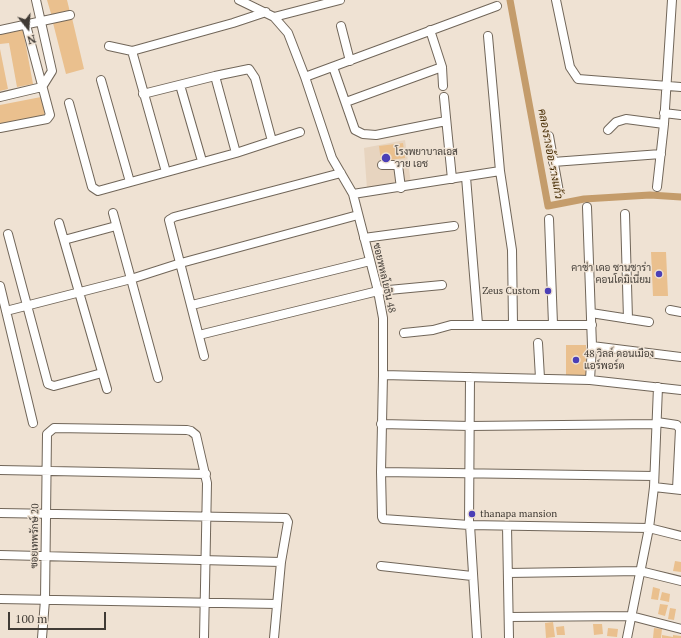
<!DOCTYPE html>
<html>
<head>
<meta charset="utf-8">
<style>
	body { margin:0 }
	#map { position:relative; width:681px; height:638px; overflow:hidden; background:#efe2d3; font-family:"PT Serif",serif }
	canvas { display:block }
	.north { position:absolute; left:8px; top:8px; width:40px; height:40px; -webkit-text-stroke:3px #efe2d3; paint-order:stroke; rotate:163deg; font-size:11px; font-weight:700; line-height:16px; text-align:center; color:#403b35 }
	.north::after { content:''; display:block; margin:auto; width:14px; height:18px; background:#403b35; clip-path:polygon(50% 0,100% 100%,50% 72%,0 100%) }
	.scale { position:absolute; left:8px; top:612px; width:98px; height:18px; box-sizing:border-box; border:2px solid #403b35; border-top:0; padding-left:5px; font-size:12px; line-height:14px; white-space:nowrap; color:#403b35; -webkit-text-stroke:3px #efe2d3; paint-order:stroke }
</style>
</head>
<body>
<div id="map">
<canvas width="681" height="638"></canvas>
<div class="north">N</div>
<div class="scale">100 m</div>
</div>
<script>
const ctx = document.querySelector('canvas').getContext('2d');
ctx.lineJoin = 'round';
function fill(path, color) { ctx.fillStyle = color; ctx.fill(path, 'evenodd'); }
function trace(path, color, width, dash) { ctx.strokeStyle = color; ctx.lineWidth = width; ctx.lineCap = dash ? 'butt' : 'round'; ctx.setLineDash(dash || []); ctx.stroke(path); }
function drawText(font, color, halo, rows, align = 'center') {
  ctx.font = font + ' "PT Serif",Sarabun,serif'; ctx.lineWidth = 3; ctx.setLineDash([]); ctx.textBaseline = 'middle'; ctx.strokeStyle = halo; ctx.fillStyle = color; for (const [text, x, y, turn = 0] of rows) {
    ctx.save(); ctx.translate(x, y); ctx.rotate((+turn || 0) * Math.PI / 180); ctx.textAlign = isNaN(turn) ? turn : align; if (halo) ctx.strokeText(text, 0, 0); ctx.fillText(text, 0, 0); ctx.restore();
  }
}
const built = new Path2D(`
	M405,140L411,184L367,189L364,148Z`);
const canal = new Path2D(`
	M510,0L548,206L584,199L650,195L681,197`);
const building = new Path2D(`
	M47,0H67L70,12L52,17Z
	M72,18L84,69L66,74L53,23Z
	M23,30L33,84L17,87L9,43L0,44V34Z
	M0,49L8,89L0,91Z
	M41,97L45,116L0,124V105Z
	M403,143L405,158L381,161L379,146Z
	M651,252H666L668,296H653Z
	M566,345H586V375H566Z
	M675,561L681,562V572L673,571Z
	M653,587L660,589L658,600L651,599Z
	M662,592L670,594L669,602L660,600Z
	M660,604L668,605L665,616L658,614Z
	M670,608L676,609L674,620L668,619Z
	M553,622L555,637L546,638L545,623Z
	M593,624H602L603,634L594,635Z
	M564,626L565,635H557L556,627Z
	M608,628L618,629L617,637L607,636Z
	M654,628L662,629L661,638H653Z
	M662,635L673,637V635L681,636V638H662Z`);
const minor = new Path2D(`
	M36,0L52,71L42,87
	M239,0L274,17L288,33L305,77L332,158L353,194L378,291L383,318V375L590,380L681,390
	M556,0L570,67L578,79L681,87
	M274,17L340,0
	M341,26L350,61
	M0,30L70,15
	M430,30L442,67L443,86
	M488,36L500,171L512,250L513,324
	M109,46L132,51L233,23L266,12
	M132,51L166,172
	M333,67L355,130L363,134L376,135L446,121
	M215,76L236,153
	M305,77L497,6
	M101,80L130,182
	M180,85L202,161
	M143,94L215,76L249,69L255,78L272,141
	M0,97L42,87
	M444,97L452,179
	M346,102L442,67
	M69,103L92,187L98,191L236,153L300,132
	M664,113L681,115
	M0,128L47,119L50,115L26,25
	M608,130L616,122L626,119L664,124
	M549,136L559,192
	M553,162L661,154
	M382,165H398L401,188
	M466,177L478,324
	M657,187L664,124L672,0
	M353,194L500,171
	M587,207L592,346L590,380
	M113,213L158,378
	M625,214L628,319
	M549,219L553,324
	M59,223L107,389
	M8,234L48,384L54,386L102,373
	M364,238L454,226
	M64,240L116,226
	M0,286L33,423
	M192,305L370,261
	M670,310L681,312
	M6,311L131,279L181,263L358,215
	M591,313L649,322
	M404,333L433,330L451,325H592
	M199,335L378,291L442,285
	M538,343L540,378
	M592,346L681,357
	M204,356L169,220L174,217L341,173
	M383,375L381,472L382,517L383,519L469,525L649,528L681,536
	M657,422L677,425L680,429L677,489
	M381,424L470,426L656,424
	M0,470L206,474
	M381,472L654,476
	M654,487L681,490
	M0,513L286,518L288,522L281,562L274,638
	M469,525L470,377
	M470,525L477,638
	M507,526L509,638
	M0,555L281,562
	M381,566L472,576
	M508,573L640,571L681,581
	M0,599L277,604
	M509,617L631,616L681,629
	M42,638L45,600L47,434L54,428L187,430L191,431L196,435L207,483L204,638
	M627,638L649,528L654,487L658,387`);
const markers = [
	[386,158,5,"#4b3fb6"],
	[659,274,4,"#4b3fb6"],
	[548,291,4,"#4b3fb6"],
	[576,360,4,"#4b3fb6"],
	[472,514,4,"#4b3fb6"]
];
const poiNames = [
	["โรงพยาบาลเอส",395,152],
	["วาย เอช",395,164],
	["คาซ่า เดอ ซานซาร่า",651,268,"right"],
	["คอนโดมิเนี่ยม",651,280,"right"],
	["Zeus Custom",540,291,"right"],
	["48 วิลล์ ดอนเมือง",584,354],
	["แอร์พอร์ต",584,366],
	["thanapa mansion",480,514]
];
const streetNames = [
	["ซอยพหลโยธิน 48",384,278,77],
	["ซอยเทพรักษ์ 20",35,536,-89]
];
const waterNames = [
	["คลองรางอ้อ-รางแก้ว",550,154,79]
];
fill(built, '#e7d4bf');
trace(canal, '#c49c6b', 7);
fill(building, '#eac08e');
trace(minor, '#716659', 10);
trace(minor, '#fff', 8);
for (const [x, y, r, color] of markers) { const dot = new Path2D(); dot.arc(x, y, r, 0, 2 * Math.PI); ctx.fillStyle = color; ctx.fill(dot); trace(dot, '#efe2d3', 1.5); }
drawText('10px', '#403b35', '#efe2d3', poiNames, 'left');
drawText('10px', '#403b35', '#efe2d3', streetNames);
drawText('italic 11px', '#482d04', '#efe2d3', waterNames);
</script>
</body>
</html>
